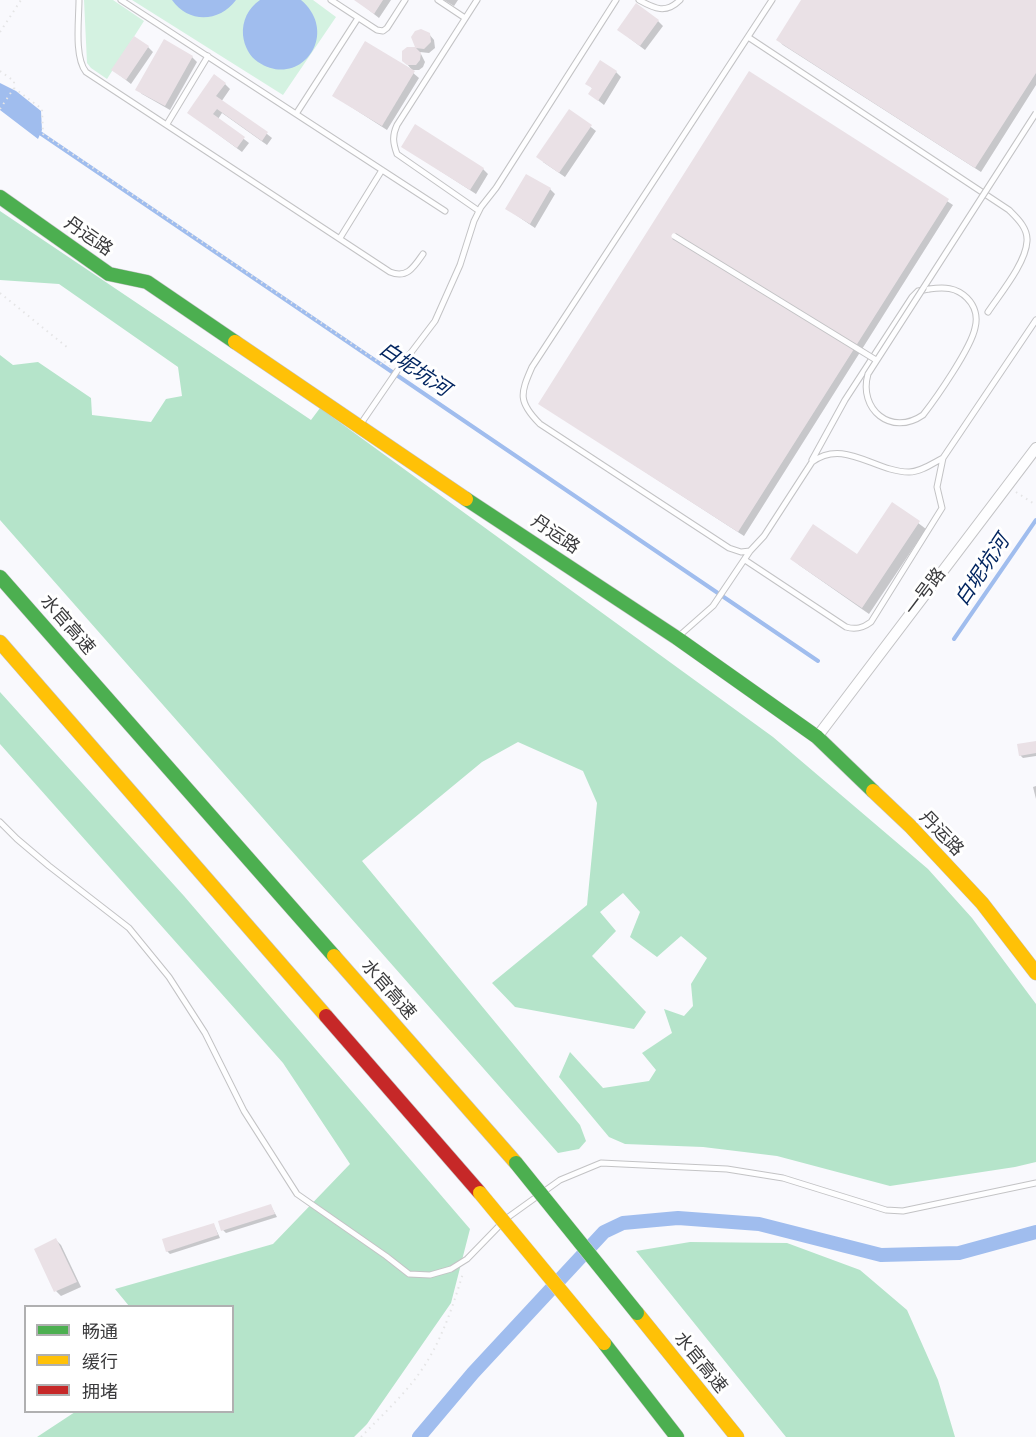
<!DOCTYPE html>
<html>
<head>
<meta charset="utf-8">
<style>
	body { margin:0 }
	#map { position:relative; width:1036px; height:1437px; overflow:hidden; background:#f9f9fd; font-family:Signika,"Noto Sans SC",sans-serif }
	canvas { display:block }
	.legend { position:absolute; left:24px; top:1305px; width:210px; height:108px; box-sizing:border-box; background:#fff; border:2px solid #b0b0b1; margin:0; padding:8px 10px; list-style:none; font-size:18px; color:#3a3a3c }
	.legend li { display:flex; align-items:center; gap:12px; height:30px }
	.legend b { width:30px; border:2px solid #b0b0b1 }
</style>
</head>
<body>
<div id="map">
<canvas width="1036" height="1437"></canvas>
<ul class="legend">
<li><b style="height:8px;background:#4caf50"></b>畅通</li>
<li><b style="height:8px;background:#ffc107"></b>缓行</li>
<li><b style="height:8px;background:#c62828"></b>拥堵</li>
</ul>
</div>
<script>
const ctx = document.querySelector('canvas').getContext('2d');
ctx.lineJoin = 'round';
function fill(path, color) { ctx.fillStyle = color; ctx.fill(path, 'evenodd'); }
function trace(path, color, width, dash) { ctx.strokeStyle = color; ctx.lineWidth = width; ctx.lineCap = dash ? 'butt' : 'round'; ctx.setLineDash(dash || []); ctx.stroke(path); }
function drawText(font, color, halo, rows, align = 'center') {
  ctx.font = font + ' Signika,"Noto Sans SC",sans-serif'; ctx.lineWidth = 6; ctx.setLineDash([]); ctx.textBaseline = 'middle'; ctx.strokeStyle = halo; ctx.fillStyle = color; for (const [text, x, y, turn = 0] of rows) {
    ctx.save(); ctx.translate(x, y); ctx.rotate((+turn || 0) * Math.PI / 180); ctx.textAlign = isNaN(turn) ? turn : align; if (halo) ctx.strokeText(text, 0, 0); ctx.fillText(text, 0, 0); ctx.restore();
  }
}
const green = new Path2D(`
	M84,0H113L144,21L107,79L91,68L87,63Z
	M132,0H313L336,17L283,95Z`);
const forest = new Path2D(`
	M0,211L311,420L320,408L773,737L928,869L972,918L1036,1004V1162L1015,1167L890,1186L777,1156L703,1147L625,1144L609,1137L559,1077L570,1052L603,1088L649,1081L656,1070L642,1053L672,1033L664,1009L684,1016L693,1006L691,984L707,958L681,936L657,957L630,937L640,912L623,893L600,912L616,931L592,956L646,1012L634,1029L515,1007L492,983L587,905L597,803L583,771L518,742L482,762L362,861L580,1125L586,1141L579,1149L558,1153L0,520V355L13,365L38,362L91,398L92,415L151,422L166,399L182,396L178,367L59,284L0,280Z
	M0,692L184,896L470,1229L451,1303L367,1424L354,1437H37L75,1412H232V1306H129L115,1289L273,1244L350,1164L283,1063L0,744Z
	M690,1242L787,1243L860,1270L907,1310L938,1380L955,1437H786L636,1251Z`);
const water = new Path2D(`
	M172,0H236C219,23 188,23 172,0Z
	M260,0H301C341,34 300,90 258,62C250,57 244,46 243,35C242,21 248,8 260,0Z
	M0,83L16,91L41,111L42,130L38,139L0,110Z`);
const shadow = new Path2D(`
	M356,0H391L379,18Z
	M444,0H458L454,6Z
	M803,0H1036V85L981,172L783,45L778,40Z
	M658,21L663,26L645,50L624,34Z
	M429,34L434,40L435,48L429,53L420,52L425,62L423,67L419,70H412L407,64L408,48H417Z
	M148,47L153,52L131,84L113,70Z
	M192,57L197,62L170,110L142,94L137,89Z
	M412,72L419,78L387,130L334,96Z
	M616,72L621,77L604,105L590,94L593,89L587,83Z
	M750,73L953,205L744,536L540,404Z
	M225,84L230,89L221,102L267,134L272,138L267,145L222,113L218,119L249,143L242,152L189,113Z
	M570,111L596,131L565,177L543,162Z
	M403,147L483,169L488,174L476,194Z
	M550,189L555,194L535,228L507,209Z
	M893,504L926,529L869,614L799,565L792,559L857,556Z
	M1036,743V756L1023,758L1020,755Z
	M1036,786V799L1033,787Z
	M271,1206L277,1217L226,1233L223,1230Z
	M214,1225L220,1238L170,1254L167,1251Z
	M56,1240L61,1245L81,1287L61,1296L56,1291L36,1250Z`);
const stream = new Path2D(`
	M37,131L818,661
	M954,639L1036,520`);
const canal = new Path2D(`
	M419,1437L473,1373L604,1232L623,1223L678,1218L759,1224L881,1255L959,1253L1036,1232`);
const building = new Path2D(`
	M354,0H383L374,14Z
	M801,0H1036V73L975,168L776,40Z
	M636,3L659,20L640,46L617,30Z
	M421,29L430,33L431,42L424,49L416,48L421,53L420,60L416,65H407L402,61V51L407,47H415L411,37L415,31Z
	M134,36L149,46L126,80L111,70Z
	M164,39L193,56L165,106L135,90Z
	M365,41L415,71L382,126L332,96Z
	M600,60L617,71L598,101L588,94L592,88L585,84Z
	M749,71L949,199L738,532L538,404Z
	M214,74L226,83L216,96L268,132L262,141L217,109L213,114L245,137L237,148L187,113Z
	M569,109L592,125L559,173L536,157Z
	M415,124L484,168L470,190L401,147Z
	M526,174L551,188L530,224L505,209Z
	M892,502L920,521L862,608L790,559L813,524L857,554Z
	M1036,741V753L1019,756L1017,744Z
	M271,1204L275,1214L221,1231L218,1221Z
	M214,1223L218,1235L166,1252L162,1239Z
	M56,1238L77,1282L54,1292L34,1249Z`);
const path = new Path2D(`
	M0,32L21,0
	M0,71L14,81V88L42,109L43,134L383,365L385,362L391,366
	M0,109L14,88
	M0,293L68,348
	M1016,492L1036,505
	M361,1437C384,1413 411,1389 428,1360C444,1333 454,1303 463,1273`);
const lane = new Path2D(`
	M79,0C79,19 74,57 86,72L390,272C407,279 414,267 423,254
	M121,0L445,211
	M331,0L377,30L383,31L387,28L405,0
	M438,0L465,18
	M477,0L397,125C392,136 393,143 397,154L479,211
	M639,0C655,9 666,14 680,0
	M772,0L532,367C520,394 518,402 540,424L729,548L741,552L750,551L764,536L812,462C844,438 875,472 909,472C921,472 933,463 943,458L1036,320
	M748,37L1009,210C1017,218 1028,228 1027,241C1026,263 1000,294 988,312
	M296,114L358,18
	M167,124L208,56
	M340,238L382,170
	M360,425L397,371L435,321L460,265L474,221L481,207L496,188L616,0
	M812,460L845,400L912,297L918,291L929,289
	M745,560L846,627C856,630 863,628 871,622L942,508L937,487L943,458
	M679,636L713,606L750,551
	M0,822L17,839L49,866L129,928L169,977L205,1033L244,1111L297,1194L386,1256L409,1274L430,1275L451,1269L467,1259L501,1224
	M507,1218L560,1180L601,1163L727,1169L783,1178L886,1210L903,1211L1036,1183`);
const street = new Path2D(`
	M817,737L1036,448`);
const fast = new Path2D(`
	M0,197L109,274L147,282L235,342
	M466,499L677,638L817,737L873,791
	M0,577L334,956
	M604,1343L677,1437`);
const slow = new Path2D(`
	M235,342L466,499
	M0,642L326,1016
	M873,791L910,826L982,903L1036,973
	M334,956L516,1163
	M637,1313L737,1437`);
const jam = new Path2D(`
	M326,1016L480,1193`);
const laneBridge = new Path2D(`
	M674,236L876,360
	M929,289C944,287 956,287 967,298C975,306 978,317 975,328C971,348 937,397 923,415C891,437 858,409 868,374L1036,113`);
const fastBridge = new Path2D(`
	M516,1163L637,1313`);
const slowBridge = new Path2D(`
	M480,1193L604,1343`);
const streetNames = [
	["丹运路",88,237,35],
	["丹运路",555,535,34],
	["一号路",926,592,-53],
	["水官高速",67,625,49],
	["丹运路",941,834,46],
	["水官高速",388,990,49],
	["水官高速",700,1363,51]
];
const waterNames = [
	["白坭坑河",414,370,34],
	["白坭坑河",983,571,-56]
];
fill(green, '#d4f2e1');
fill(forest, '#b5e4ca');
fill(water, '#a0bdee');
fill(shadow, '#0003');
trace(stream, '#a0bdee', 4);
trace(canal, '#a0bdee', 14);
fill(building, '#eae1e6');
trace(lane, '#c3c3c5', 7);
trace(street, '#c3c3c5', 12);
trace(fast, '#c3c3c5', 15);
trace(slow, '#c3c3c5', 15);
trace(jam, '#c3c3c5', 15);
trace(path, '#e5e5e6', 2, [1.5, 4.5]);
trace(lane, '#fefeff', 5);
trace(street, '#fefeff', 10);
trace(fast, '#4caf50', 14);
trace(slow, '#ffc107', 14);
trace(jam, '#c62828', 14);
trace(laneBridge, '#c3c3c5', 7, []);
trace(fastBridge, '#d5d5d7', 15, []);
trace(slowBridge, '#d5d5d7', 15, []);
trace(laneBridge, '#fefeff', 5);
trace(fastBridge, '#4caf50', 14);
trace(slowBridge, '#ffc107', 14);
drawText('18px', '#3a3a3c', '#fff', streetNames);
drawText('italic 20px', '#022560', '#fff', waterNames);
</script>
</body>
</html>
